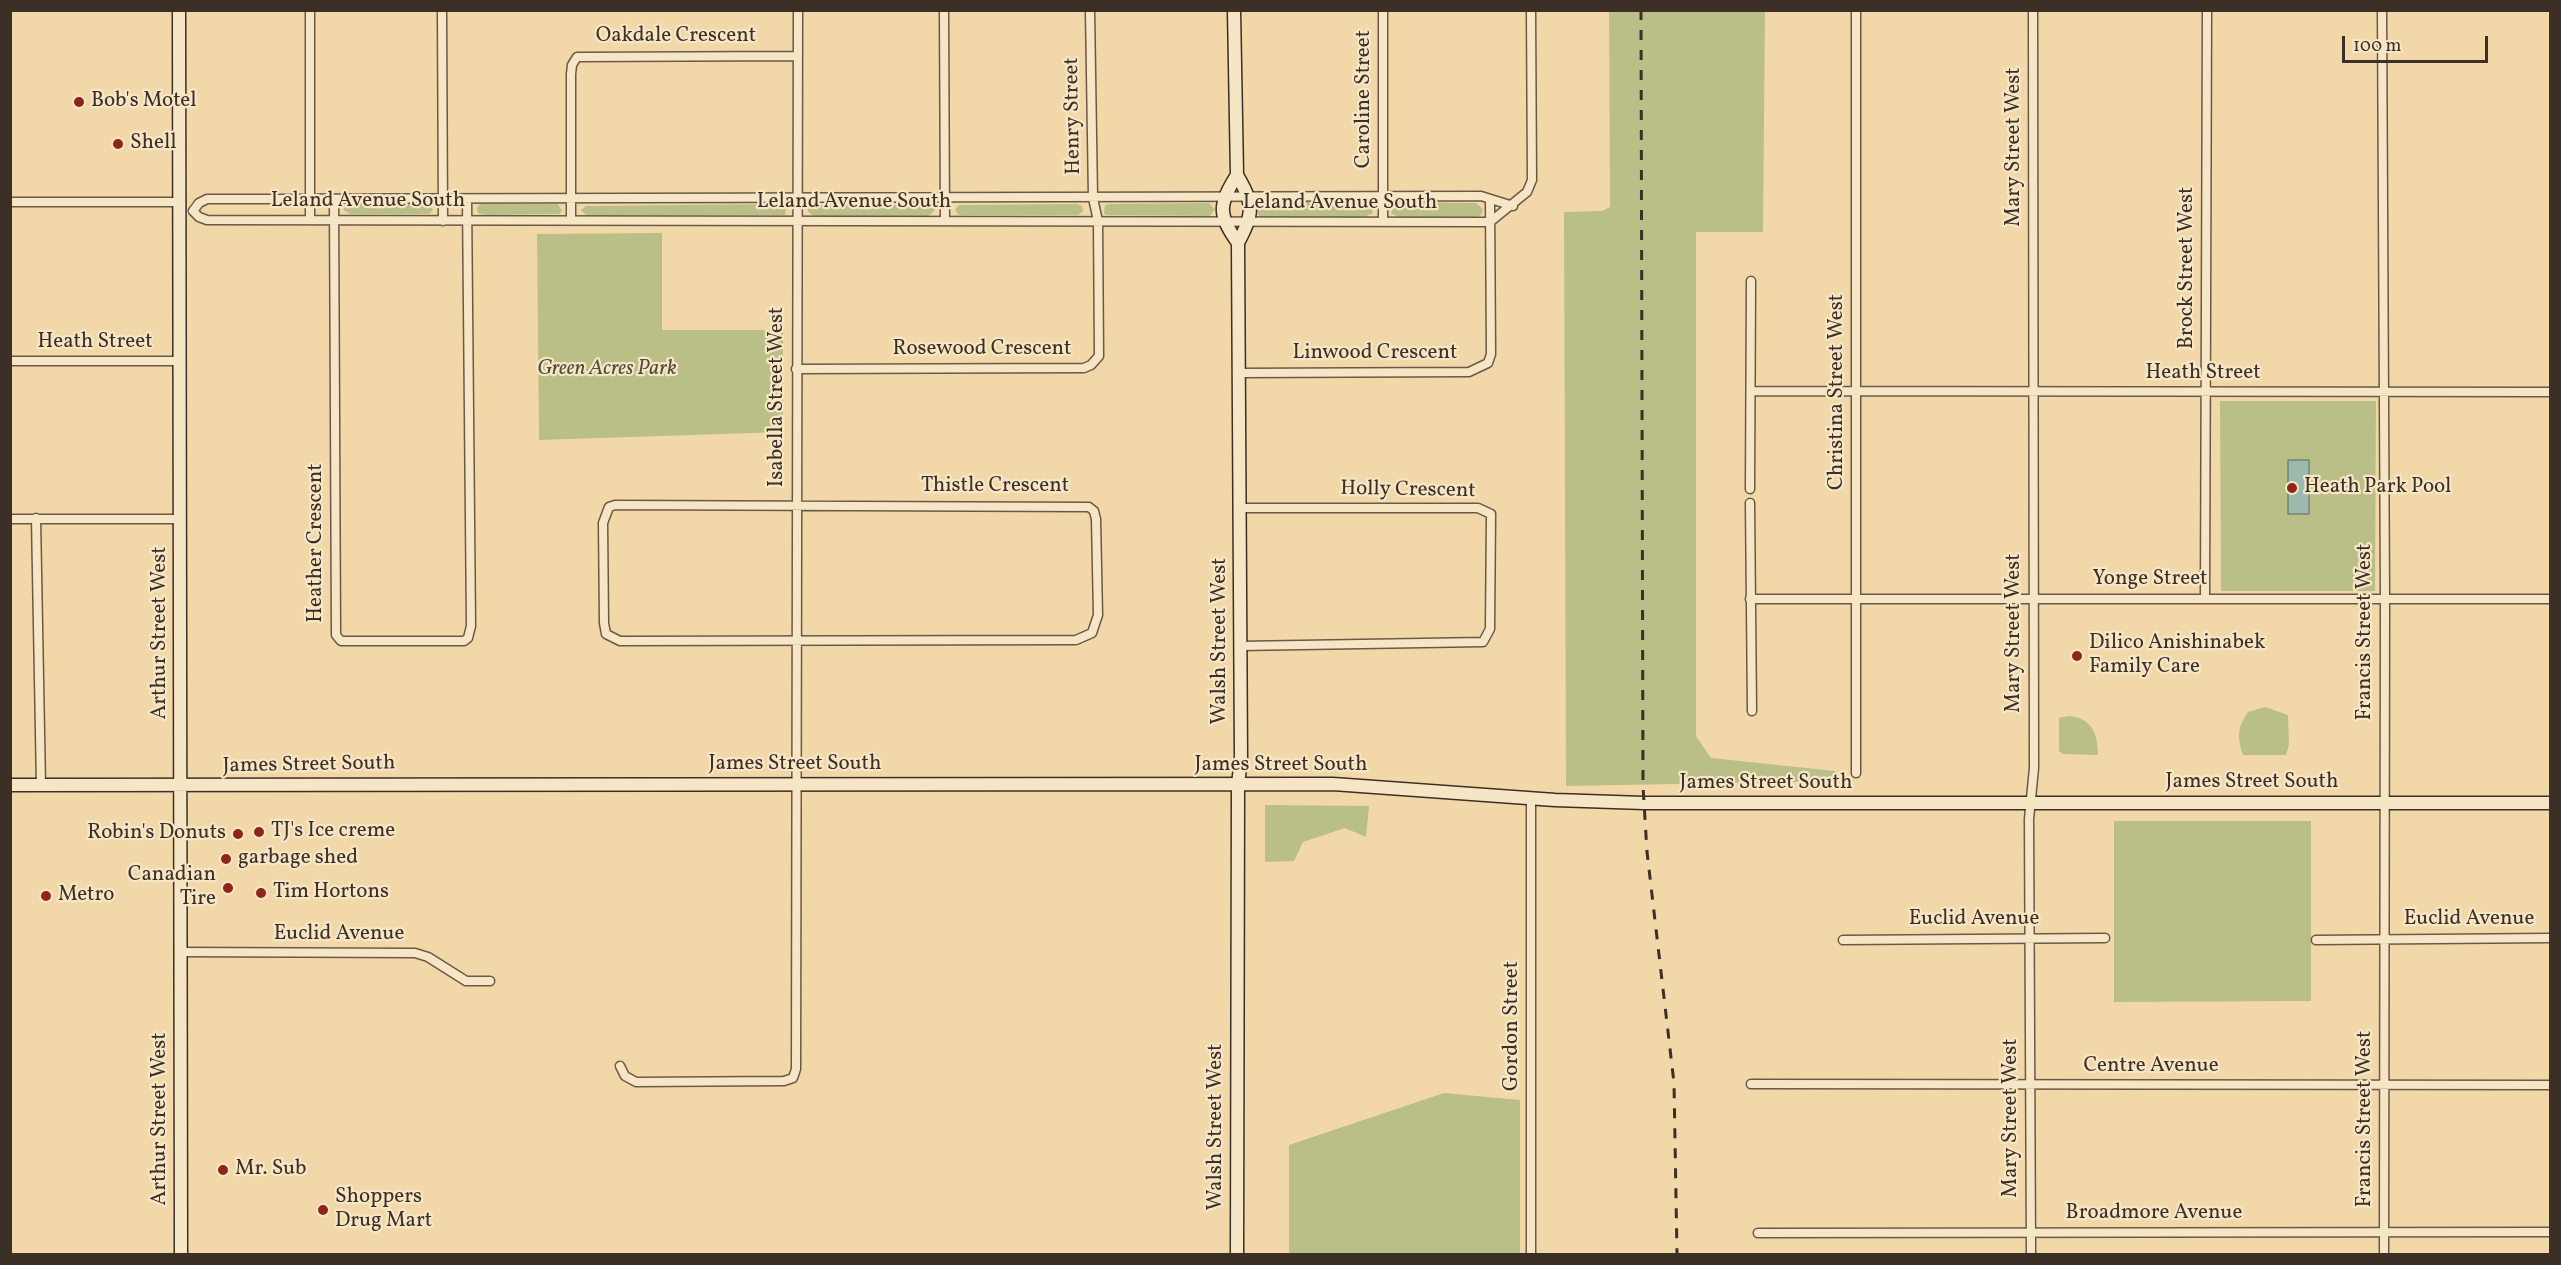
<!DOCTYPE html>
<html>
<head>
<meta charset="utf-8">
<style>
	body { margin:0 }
	#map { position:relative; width:2561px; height:1265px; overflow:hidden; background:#f2d8a8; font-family:Vollkorn,serif }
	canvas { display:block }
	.frame { position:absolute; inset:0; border:12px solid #3c2f25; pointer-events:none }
	.scale { position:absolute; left:2342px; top:36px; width:146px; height:27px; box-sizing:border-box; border:3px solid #3c2f25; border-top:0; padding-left:8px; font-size:18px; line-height:21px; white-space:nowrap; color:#3c2f25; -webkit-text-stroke:4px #f7e6c6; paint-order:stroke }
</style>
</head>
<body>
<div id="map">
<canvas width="2561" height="1265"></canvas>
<div class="frame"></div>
<div class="scale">100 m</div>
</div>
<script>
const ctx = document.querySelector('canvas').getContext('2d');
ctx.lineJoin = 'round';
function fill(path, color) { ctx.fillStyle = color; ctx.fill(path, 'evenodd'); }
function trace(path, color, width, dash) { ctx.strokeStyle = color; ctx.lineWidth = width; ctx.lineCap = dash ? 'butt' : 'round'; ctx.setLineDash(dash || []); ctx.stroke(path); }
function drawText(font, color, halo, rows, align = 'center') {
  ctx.font = font + ' Vollkorn,serif'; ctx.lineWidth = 4.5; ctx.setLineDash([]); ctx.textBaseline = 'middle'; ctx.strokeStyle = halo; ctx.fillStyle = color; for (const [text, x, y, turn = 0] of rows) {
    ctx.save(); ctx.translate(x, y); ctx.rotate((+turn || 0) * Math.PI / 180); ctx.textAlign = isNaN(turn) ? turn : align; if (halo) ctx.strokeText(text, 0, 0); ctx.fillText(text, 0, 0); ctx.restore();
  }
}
const green = new Path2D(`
	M1609,11H1765L1763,232H1696V736L1711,758L1835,771L1843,781L1566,786L1564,212L1602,211L1610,207Z
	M1261,202H1365L1372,205L1373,213L1365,217H1260L1255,208Z
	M1397,202L1476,203L1483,209L1481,215L1476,217H1398L1391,213Z
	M1209,203L1215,209L1210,216L1109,215L1104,214L1105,205L1111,204Z
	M348,204H429L433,210L429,214H350L343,210Z
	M480,204H558L562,211L559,214L486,215L478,213L477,208Z
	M776,204L786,208L785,215H586L581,210L586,206Z
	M1077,204L1082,206L1083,211L1078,215H959L955,210L959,205Z
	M813,205H928L935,210L928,216H813L807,210Z
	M662,233V330H783V432L539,440L537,234Z
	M2220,401H2376L2375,591H2221Z
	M2265,707L2288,715L2289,745L2286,755H2243C2237,737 2237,728 2248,712Z
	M2069,716C2092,718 2098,734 2098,755L2063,754L2059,751V718Z
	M1265,805L1369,806L1366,837L1345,828L1303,842L1294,861L1265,862Z
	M2114,821H2311V1001L2114,1002Z
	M1444,1093L1520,1100V1254H1289V1145Z`);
const water = new Path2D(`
	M2288,460H2309V514H2288Z`);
const street = new Path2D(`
	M310,10V220
	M442,10L443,221
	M944,10L945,221
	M1383,10V222
	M1856,10V773
	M2382,10L2385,599L2384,1254
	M334,199L336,635L341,641H464L468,638L471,626L467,199
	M10,202H181
	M193,211L199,217L207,220L1490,222L1527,192L1532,180L1531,10
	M193,211L199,203L207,199C632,198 1057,200 1481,196L1513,206
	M571,220V74L572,65L577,57L797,56
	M10,361H180
	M796,369L1084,368L1091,365L1099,356L1098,221L1093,198L1090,10
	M1239,373L1469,372L1488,363L1491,354L1490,199
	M1751,391L2550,392
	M1750,489L1751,281
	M1750,503L1752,711
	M615,505L1089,507L1094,511L1096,519L1098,615L1092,633L1076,640L620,641L606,634L604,623L603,523L609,507Z
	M1240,508H1478L1491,514L1490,629L1483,642L1240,646
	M36,518L41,786
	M10,519H180
	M2205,598L2207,10
	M1750,599H2550
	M1531,799V1254
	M1843,940L2105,938
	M2316,940L2550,938
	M181,952L415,953L428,957L466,981H490
	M620,1066L625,1076L636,1082L784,1081L793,1078L796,1069L798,10
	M1751,1084L2550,1085
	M1758,1233L2550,1232
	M2031,1254L2029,819L2034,768L2033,10`);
const secondary = new Path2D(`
	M179,10L181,1254
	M1234,10L1237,175
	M10,785L1333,784L1555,800L1644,803H2550
	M1237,1254L1238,784L1241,760L1238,243C1254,213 1254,204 1237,175C1218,205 1218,215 1238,243`);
const rail = new Path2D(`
	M1641,10L1643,786L1647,852L1674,1083L1677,1254`);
const markers = [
	[79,102,6,"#8f2418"],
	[118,144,6,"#8f2418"],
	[2292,488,6,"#8f2418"],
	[2077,656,6,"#8f2418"],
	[259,832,6,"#8f2418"],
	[238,834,6,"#8f2418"],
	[226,859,6,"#8f2418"],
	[228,888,6,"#8f2418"],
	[261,893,6,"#8f2418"],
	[46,896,6,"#8f2418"],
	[223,1170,6,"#8f2418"],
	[323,1210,6,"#8f2418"]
];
const streetNames = [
	["Oakdale Crescent",676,37],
	["Caroline Street",1365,99,-90],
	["Henry Street",1074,116,-91],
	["Mary Street West",2015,147,-90],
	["Leland Avenue South",368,202],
	["Leland Avenue South",854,203],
	["Leland Avenue South",1340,204],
	["Brock Street West",2188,268,-90],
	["Heath Street",95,343],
	["Rosewood Crescent",982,350],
	["Linwood Crescent",1375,354],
	["Heath Street",2203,374],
	["Christina Street West",1838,392,-90],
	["Isabella Street West",778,397,-90],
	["Thistle Crescent",995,487],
	["Holly Crescent",1408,491,1],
	["Heather Crescent",317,543,-90],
	["Yonge Street",2150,580],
	["Francis Street West",2366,632,-90],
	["Arthur Street West",161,633,-90],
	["Mary Street West",2015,633,-90],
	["Walsh Street West",1221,641,-90],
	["James Street South",795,765],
	["James Street South",309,766,-1],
	["James Street South",1281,766],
	["James Street South",2252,783],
	["James Street South",1766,784],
	["Euclid Avenue",1974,920],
	["Euclid Avenue",2469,920],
	["Euclid Avenue",339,935],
	["Gordon Street",1513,1026,-90],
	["Centre Avenue",2151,1067],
	["Mary Street West",2012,1118,-90],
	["Arthur Street West",161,1119,-90],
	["Francis Street West",2366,1119,-90],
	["Walsh Street West",1217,1127,-90],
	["Broadmore Avenue",2154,1214]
];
const poiNames = [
	["Bob's Motel",91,102],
	["Shell",130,144],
	["Heath Park Pool",2304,488],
	["Dilico Anishinabek",2089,644],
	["Family Care",2089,668],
	["TJ's Ice creme",271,832],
	["Robin's Donuts",226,834,"right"],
	["garbage shed",238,859],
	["Canadian",216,876,"right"],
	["Tire",216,900,"right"],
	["Tim Hortons",273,893],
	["Metro",58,896],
	["Mr. Sub",235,1170],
	["Shoppers",335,1198],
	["Drug Mart",335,1222]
];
const parkNames = [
	["Green Acres Park",607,370]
];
fill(green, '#babf88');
fill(water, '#9cb9af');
trace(water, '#768278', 1.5);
trace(street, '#6a5946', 11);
trace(secondary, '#3c2f25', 15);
trace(street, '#f7e6c6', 8);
trace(secondary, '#f7e6c6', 12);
trace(rail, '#3c2f25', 3, [10, 10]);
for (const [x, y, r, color] of markers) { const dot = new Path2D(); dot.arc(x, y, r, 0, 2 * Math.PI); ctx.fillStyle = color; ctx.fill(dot); trace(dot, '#f7e6c6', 2); }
drawText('21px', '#3c2f25', '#f7e6c6', streetNames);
drawText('21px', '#3c2f25', '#f7e6c6', poiNames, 'left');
drawText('italic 21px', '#554c39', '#f7e6c6', parkNames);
</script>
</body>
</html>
